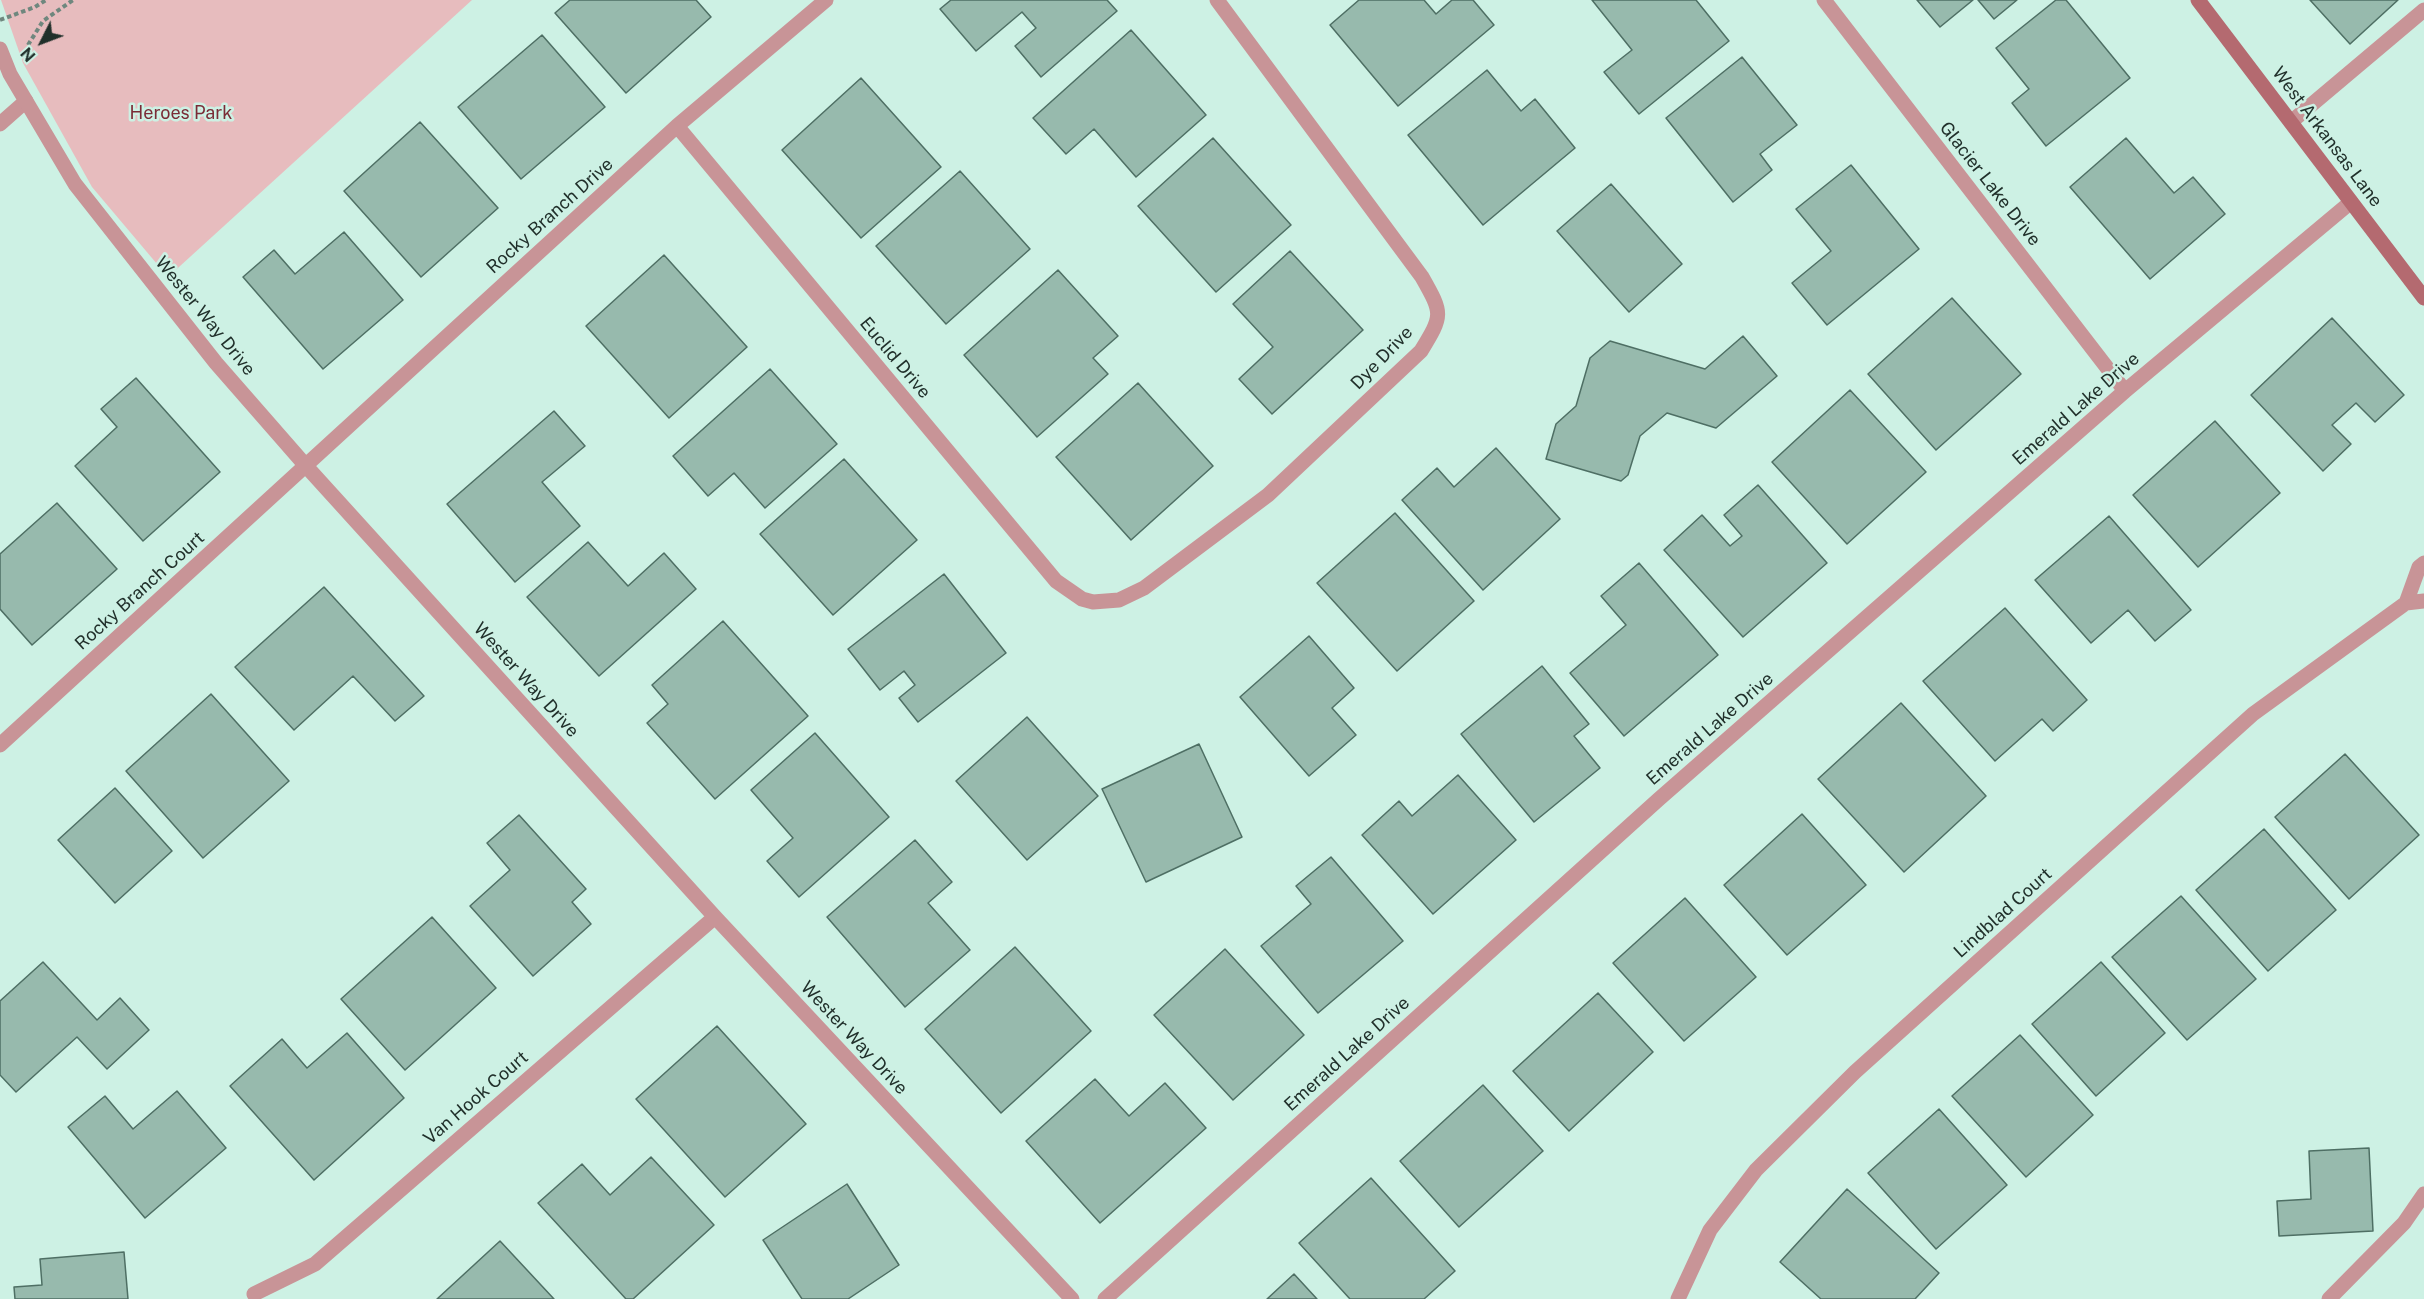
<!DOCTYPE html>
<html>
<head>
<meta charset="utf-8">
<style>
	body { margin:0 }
	#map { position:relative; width:2424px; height:1299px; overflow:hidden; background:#cdf1e4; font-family:"Public Sans",sans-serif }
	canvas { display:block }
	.north { position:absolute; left:12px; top:12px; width:60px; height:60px; -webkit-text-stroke:4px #cdf1e4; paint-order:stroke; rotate:228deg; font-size:16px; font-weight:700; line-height:24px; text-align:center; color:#21302b }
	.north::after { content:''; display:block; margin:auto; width:21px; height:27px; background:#21302b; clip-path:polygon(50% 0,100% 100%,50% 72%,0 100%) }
</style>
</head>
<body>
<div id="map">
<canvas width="2424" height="1299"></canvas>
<div class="north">N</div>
</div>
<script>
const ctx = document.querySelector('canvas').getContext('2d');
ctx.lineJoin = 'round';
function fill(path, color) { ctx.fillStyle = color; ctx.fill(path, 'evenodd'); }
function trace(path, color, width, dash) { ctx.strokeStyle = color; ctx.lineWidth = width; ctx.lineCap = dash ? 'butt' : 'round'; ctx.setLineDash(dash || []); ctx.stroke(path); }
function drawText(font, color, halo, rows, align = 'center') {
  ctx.font = font + ' "Public Sans",sans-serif'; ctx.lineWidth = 5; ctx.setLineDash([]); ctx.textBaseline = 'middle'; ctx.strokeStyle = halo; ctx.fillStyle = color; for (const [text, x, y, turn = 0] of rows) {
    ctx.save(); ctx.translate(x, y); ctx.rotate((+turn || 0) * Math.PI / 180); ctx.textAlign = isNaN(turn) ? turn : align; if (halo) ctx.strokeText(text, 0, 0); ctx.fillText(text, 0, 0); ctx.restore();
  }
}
const green = new Path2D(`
	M1,0H472L168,277L92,187L23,63Z`);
const building = new Path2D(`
	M570,0H696L711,17L626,93L555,13Z
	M951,0H1107L1117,11L1041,77L1015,46L1036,28L1022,12L976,51L940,9Z
	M1359,0H1424L1436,14L1452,0H1473L1494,25L1398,106L1330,25Z
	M1592,0H1696L1729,41L1639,114L1604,72L1632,50Z
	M1917,0H1973L1940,27Z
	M1978,0H2017L1994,19Z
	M2056,0H2066L2130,78L2046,146L2012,103L2029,89L1996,48Z
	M2310,0H2398L2350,44Z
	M1131,30L1206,115L1136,177L1094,129L1066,154L1033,118Z
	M542,35L605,107L521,179L458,107Z
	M1742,57L1797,125L1760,154L1772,170L1733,202L1666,118Z
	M1487,70L1521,111L1535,99L1575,148L1483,225L1408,135Z
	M861,78L941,167L861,238L782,150Z
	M420,122L498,208L421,277L344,191Z
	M1213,138L1291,225L1216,292L1138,206Z
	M2126,138L2174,193L2193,177L2225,214L2150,279L2070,187Z
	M1851,165L1919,249L1827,325L1792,283L1831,251L1796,209Z
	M960,171L1030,249L946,324L876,246Z
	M1611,184L1682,264L1629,312L1557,231Z
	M344,232L403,300L323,369L243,277L274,250L295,274Z
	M1290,251L1363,330L1272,414L1239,379L1273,347L1233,304Z
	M664,255L747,347L669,418L586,326Z
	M1058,270L1118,336L1093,358L1108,374L1037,437L964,355Z
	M1952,298L2021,374L1936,450L1868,374Z
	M2332,318L2404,395L2375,422L2356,403L2332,425L2351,444L2323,471L2251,395Z
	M1743,336L1777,376L1716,428L1667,413L1640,436L1628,475L1621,481L1546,459L1556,424L1576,406L1590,358L1610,341L1705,369Z
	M770,369L837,444L765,508L734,473L708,496L673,456Z
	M136,378L220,472L143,541L75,466L117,427L101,409Z
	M1138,383L1213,466L1131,540L1056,457Z
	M1850,390L1926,472L1847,544L1772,462Z
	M554,411L585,446L542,482L580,526L515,582L447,504Z
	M2215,421L2280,493L2198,567L2133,495Z
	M1496,448L1560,519L1483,590L1402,500L1437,468L1454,487Z
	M844,459L917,540L833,615L760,534Z
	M1758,485L1827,563L1743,637L1664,550L1702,515L1730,546L1742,536L1724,515Z
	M57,503L117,569L32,645L0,609V554Z
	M1395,513L1474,601L1397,671L1317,583Z
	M2109,516L2191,610L2155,641L2128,610L2091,643L2035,580Z
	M588,542L628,586L664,553L696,589L599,676L527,597Z
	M1639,563L1718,655L1624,736L1570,673L1626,625L1601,596Z
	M944,574L1006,653L918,722L899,698L915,685L904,671L880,690L848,649Z
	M324,587L424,696L395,721L353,676L294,730L235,667Z
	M2005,608L2087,700L2053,731L2042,719L1995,761L1923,681Z
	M723,621L808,716L715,799L647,723L668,704L652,685Z
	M1309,636L1354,688L1332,708L1356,735L1309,776L1240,697Z
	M1542,666L1589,724L1574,736L1600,768L1534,822L1461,734Z
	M211,694L289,781L203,858L126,771Z
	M1901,703L1986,796L1904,872L1818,779Z
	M1027,717L1098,796L1027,860L956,781Z
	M815,733L889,817L799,897L767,861L793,838L751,790Z
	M1199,744L1242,837L1146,882L1102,789Z
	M2345,754L2419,835L2349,899L2275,817Z
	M1458,775L1516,840L1433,914L1362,835L1399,801L1412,816Z
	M115,788L172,851L115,903L58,840Z
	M1802,814L1866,885L1787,955L1724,885Z
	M519,815L586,889L572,902L591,924L533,976L470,906L510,870L487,843Z
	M2264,829L2336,910L2268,971L2196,890Z
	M915,840L952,882L928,903L970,950L905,1007L827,917Z
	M1331,857L1403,941L1318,1013L1261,946L1311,904L1296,886Z
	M2181,896L2256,979L2187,1040L2112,957Z
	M1685,898L1756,977L1684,1041L1613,963Z
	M432,917L496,988L405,1070L341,999Z
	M1015,947L1091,1031L1001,1113L925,1029Z
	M1225,949L1304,1035L1233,1100L1154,1015Z
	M43,962L97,1020L120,998L149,1030L107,1069L77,1037L16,1092L0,1075V1001Z
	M2101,962L2165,1033L2096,1096L2032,1024Z
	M1598,993L1653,1052L1569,1131L1513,1071Z
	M717,1026L806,1124L725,1197L636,1099Z
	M347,1033L404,1098L314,1180L230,1086L282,1039L307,1068Z
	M2020,1035L2093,1115L2026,1177L1952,1096Z
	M1095,1079L1129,1116L1165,1083L1206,1128L1100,1223L1026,1141Z
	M1483,1085L1543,1151L1459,1227L1400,1161Z
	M177,1091L226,1148L145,1218L68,1127L105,1096L133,1129Z
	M1939,1109L2007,1185L1936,1249L1868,1173Z
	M2369,1148L2373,1231L2279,1236L2277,1201L2311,1199L2309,1151Z
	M651,1157L714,1225L633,1299H626L538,1203L582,1164L610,1195Z
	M1371,1178L1455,1271L1424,1299H1350L1299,1243Z
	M847,1184L899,1265L848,1299H802L763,1240Z
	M1847,1189L1939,1273L1915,1299H1821L1780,1262Z
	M500,1241L554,1299H437Z
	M124,1252L128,1299H15L14,1287L42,1285L40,1259Z
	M1294,1274L1317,1299H1267Z`);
const path = new Path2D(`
	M0,20L35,7L46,0
	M28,45L43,21L73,0`);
const lane = new Path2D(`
	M0,124L26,101
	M2329,1299L2404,1223L2424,1194`);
const street = new Path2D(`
	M1824,0L2125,391
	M0,49L10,74L75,184L216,363L306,466L715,917L1072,1299
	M2291,122L2424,10
	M677,126L1056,581L1082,599L1093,602L1119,600L1144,588L1268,495L1421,351C1443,315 1443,314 1422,277L1217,0
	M2406,603L2419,567L2424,563
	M0,745L677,126L826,0
	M254,1294L315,1264L715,917
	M1105,1299L1659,799L2125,391L2351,202
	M1678,1299L1710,1230L1756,1170L1855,1072L2253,714L2406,603L2424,601`);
const secondary = new Path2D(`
	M2198,0L2424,298`);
const parkNames = [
	["Heroes Park",181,113]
];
const streetNames = [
	["West Arkansas Lane",2327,137,53],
	["Glacier Lake Drive",1990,184,52],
	["Rocky Branch Drive",550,216,-42],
	["Wester Way Drive",205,316,51],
	["Euclid Drive",895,358,50],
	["Dye Drive",1382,358,-46],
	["Emerald Lake Drive",2076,409,-41],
	["Rocky Branch Court",140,591,-42],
	["Wester Way Drive",526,680,48],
	["Emerald Lake Drive",1710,729,-41],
	["Lindblad Court",2003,913,-42],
	["Wester Way Drive",854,1038,47],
	["Emerald Lake Drive",1347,1054,-42],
	["Van Hook Court",476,1098,-41]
];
fill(green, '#e7bcbe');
fill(building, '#97baad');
trace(building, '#4e6f64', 1.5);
trace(path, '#6f877e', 4, [4.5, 3]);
trace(lane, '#c89497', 15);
trace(street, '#c89497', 15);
trace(secondary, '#b46a70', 15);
drawText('18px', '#7a2b36', '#cdf1e4', parkNames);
drawText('18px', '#21302b', '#cdf1e4', streetNames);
</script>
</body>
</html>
